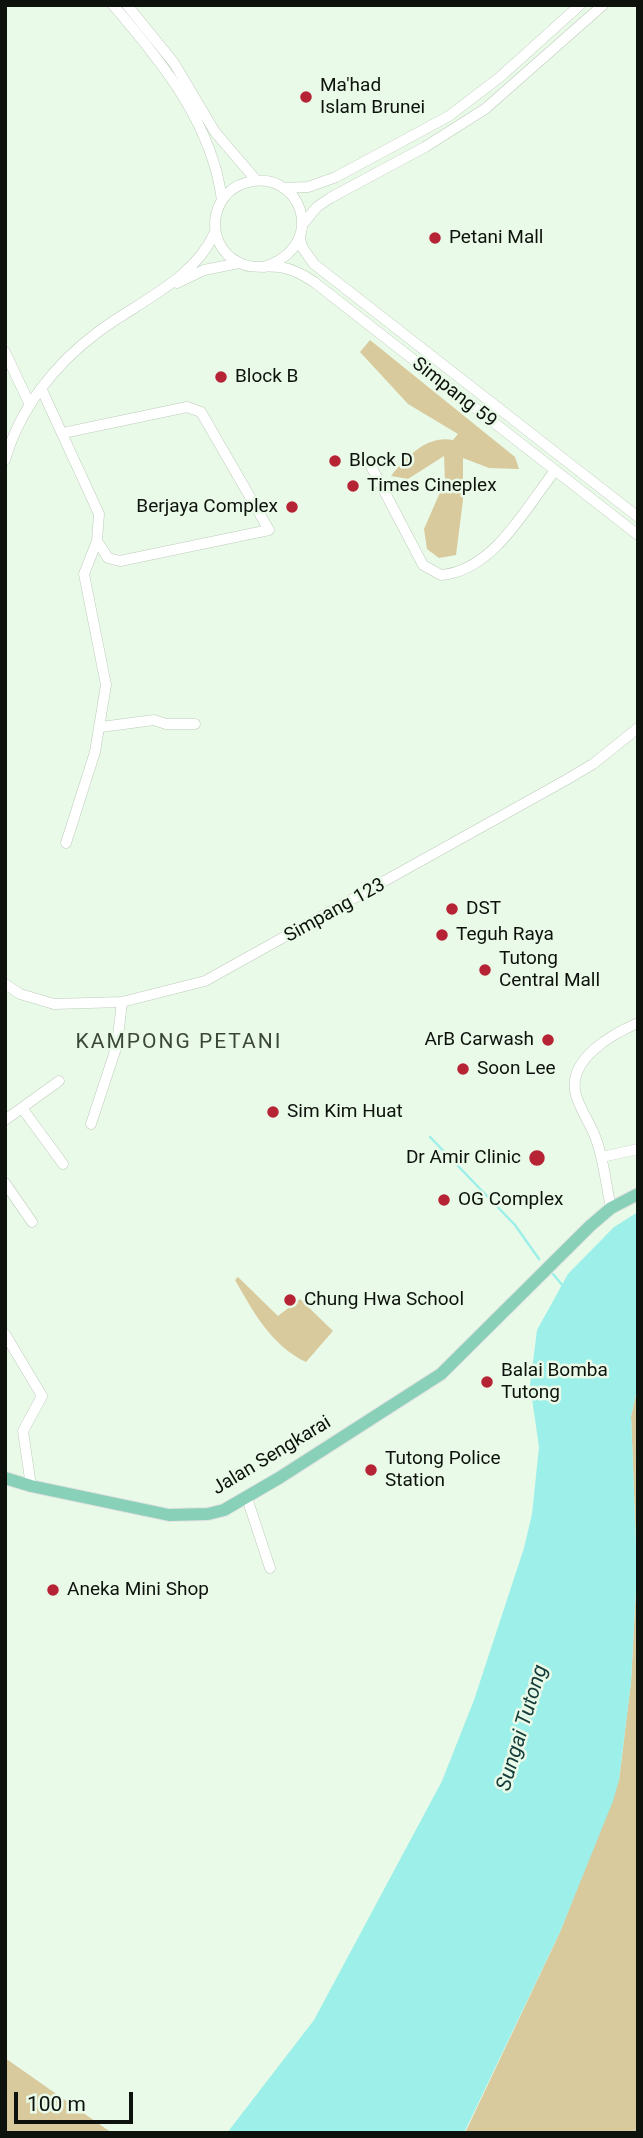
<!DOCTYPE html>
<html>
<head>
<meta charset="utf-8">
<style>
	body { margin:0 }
	#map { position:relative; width:643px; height:2138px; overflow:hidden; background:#eafae8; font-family:Roboto,sans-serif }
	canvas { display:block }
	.frame { position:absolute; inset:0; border:7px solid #0d120c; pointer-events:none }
	.scale { position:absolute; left:14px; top:2092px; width:119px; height:32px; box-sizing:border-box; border:4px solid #0d120c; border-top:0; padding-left:9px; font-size:21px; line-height:24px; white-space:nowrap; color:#0d120c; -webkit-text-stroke:5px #eafae8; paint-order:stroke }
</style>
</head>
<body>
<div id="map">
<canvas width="643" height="2138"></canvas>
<div class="frame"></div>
<div class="scale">100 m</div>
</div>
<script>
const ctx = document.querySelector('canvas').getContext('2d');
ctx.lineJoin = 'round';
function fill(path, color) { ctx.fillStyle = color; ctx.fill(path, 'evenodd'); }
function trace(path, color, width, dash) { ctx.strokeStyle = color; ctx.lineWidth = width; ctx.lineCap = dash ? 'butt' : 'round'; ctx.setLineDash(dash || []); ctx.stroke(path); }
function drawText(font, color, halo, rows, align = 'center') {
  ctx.font = font + ' Roboto,sans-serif'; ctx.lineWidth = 5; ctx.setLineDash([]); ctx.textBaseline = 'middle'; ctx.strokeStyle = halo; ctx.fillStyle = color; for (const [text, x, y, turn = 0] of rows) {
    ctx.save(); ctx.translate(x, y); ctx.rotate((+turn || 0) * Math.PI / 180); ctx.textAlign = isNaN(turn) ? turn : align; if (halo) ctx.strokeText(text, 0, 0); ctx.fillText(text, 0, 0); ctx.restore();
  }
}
const green = new Path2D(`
	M370,340L515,457L519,469L489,468L463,458V500L456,555L439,558L427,549L424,529L445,481L444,456L408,479L391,476C406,457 427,435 453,440L458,434L408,404L360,352Z
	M238,1277L278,1316L300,1299L333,1331L306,1362C271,1345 254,1313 235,1280Z
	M638,1386V2133H465L560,1932L619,1780L631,1682L637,1569L631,1416Z
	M5,2058L112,2133H5Z`);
const water = new Path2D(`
	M638,1212V1386L631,1416L637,1569L631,1682L619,1780L613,1801L560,1932L464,2133H227L314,2020L442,1781L474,1700L524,1548L532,1514L539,1447L530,1385L537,1330L568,1274L614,1227Z`);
const stream = new Path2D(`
	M430,1137L515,1225L539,1259
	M553,1274L564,1287`);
const minor = new Path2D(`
	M113,5C162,62 212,123 222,200
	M127,5L174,63L215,132L256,180
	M284,188L308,187L336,177L449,116L500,77L580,5
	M302,225L317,207L330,198L425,147L485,109L603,5
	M300,238L302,247L314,264L638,517
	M264,267C331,245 300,166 245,183C209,194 204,245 238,262C251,270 265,265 280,267C292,269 304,275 314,282L638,535
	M177,283L204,270L239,263
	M5,352L30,405
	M41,388L99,514L97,541L84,574L106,685L95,752L66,843
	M63,433L187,407L201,412L269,530L120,561L108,558L97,541
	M5,460C20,408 55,364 98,332C138,302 194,280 215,232
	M372,468L423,565L441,575C493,571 525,509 554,472
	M101,727L154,720L166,724H195
	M5,984L20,994L54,1004L122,1002L205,981L566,780L593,764L638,728
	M22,1108L63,1164
	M5,1120L59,1081
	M91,1124L117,1045L122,1002
	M602,1157L638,1149
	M5,1183L32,1222
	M611,1208C606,1185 604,1161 596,1139C591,1124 580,1110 576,1095C566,1060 612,1034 638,1023
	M5,1334L42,1396L23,1431L31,1486
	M247,1498L270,1568`);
const major = new Path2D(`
	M5,1478L31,1486L169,1515L208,1514L224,1510L279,1478L441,1374L590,1226L611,1208L638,1194`);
const markers = [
	[306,97,7,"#b52335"],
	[435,238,7,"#b52335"],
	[221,377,7,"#b52335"],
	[335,461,7,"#b52335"],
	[353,486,7,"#b52335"],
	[292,507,7,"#b52335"],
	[452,909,7,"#b52335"],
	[442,935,7,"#b52335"],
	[485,970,7,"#b52335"],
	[548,1040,7,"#b52335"],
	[463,1069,7,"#b52335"],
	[273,1112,7,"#b52335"],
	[537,1158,9,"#b52335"],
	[444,1200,7,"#b52335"],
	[290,1300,7,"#b52335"],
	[487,1382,7,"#b52335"],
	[371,1470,7,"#b52335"],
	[53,1590,7,"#b52335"]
];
const poiNames = [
	["Ma'had",320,86],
	["Islam Brunei",320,108],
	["Petani Mall",449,238],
	["Block B",235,377],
	["Block D",349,461],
	["Times Cineplex",367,486],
	["Berjaya Complex",278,507,"right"],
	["DST",466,909],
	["Teguh Raya",456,935],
	["Tutong",499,959],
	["Central Mall",499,981],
	["ArB Carwash",534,1040,"right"],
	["Soon Lee",477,1069],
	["Sim Kim Huat",287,1112],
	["Dr Amir Clinic",521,1158,"right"],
	["OG Complex",458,1200],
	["Chung Hwa School",304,1300],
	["Balai Bomba",501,1371],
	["Tutong",501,1393],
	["Tutong Police",385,1459],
	["Station",385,1481],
	["Aneka Mini Shop",67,1590]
];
const streetNames = [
	["Simpang 59",454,393,38],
	["Simpang 123",335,911,-29],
	["Jalan Sengkarai",272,1456,-31]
];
const neighbourhoodNames = [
	["KAMPONG PETANI",179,1043]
];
const waterNames = [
	["Sungai Tutong",523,1728,-73]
];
fill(green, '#d8ca9d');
fill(water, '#9defe9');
trace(stream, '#9defe9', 2.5);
trace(minor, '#bdccbb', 11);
trace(major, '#e2e3e2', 14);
trace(minor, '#fff', 10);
trace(major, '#88d0b7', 12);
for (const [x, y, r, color] of markers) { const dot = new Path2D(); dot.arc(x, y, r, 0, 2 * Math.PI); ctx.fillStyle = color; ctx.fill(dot); trace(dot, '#eafae8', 2.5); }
drawText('19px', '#0d120c', '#eafae8', poiNames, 'left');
drawText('19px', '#0d120c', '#eafae8', streetNames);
ctx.letterSpacing = '2px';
drawText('21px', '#3b4839', '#eafae8', neighbourhoodNames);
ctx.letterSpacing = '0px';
drawText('italic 21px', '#153c3a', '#eafae8', waterNames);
</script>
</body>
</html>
